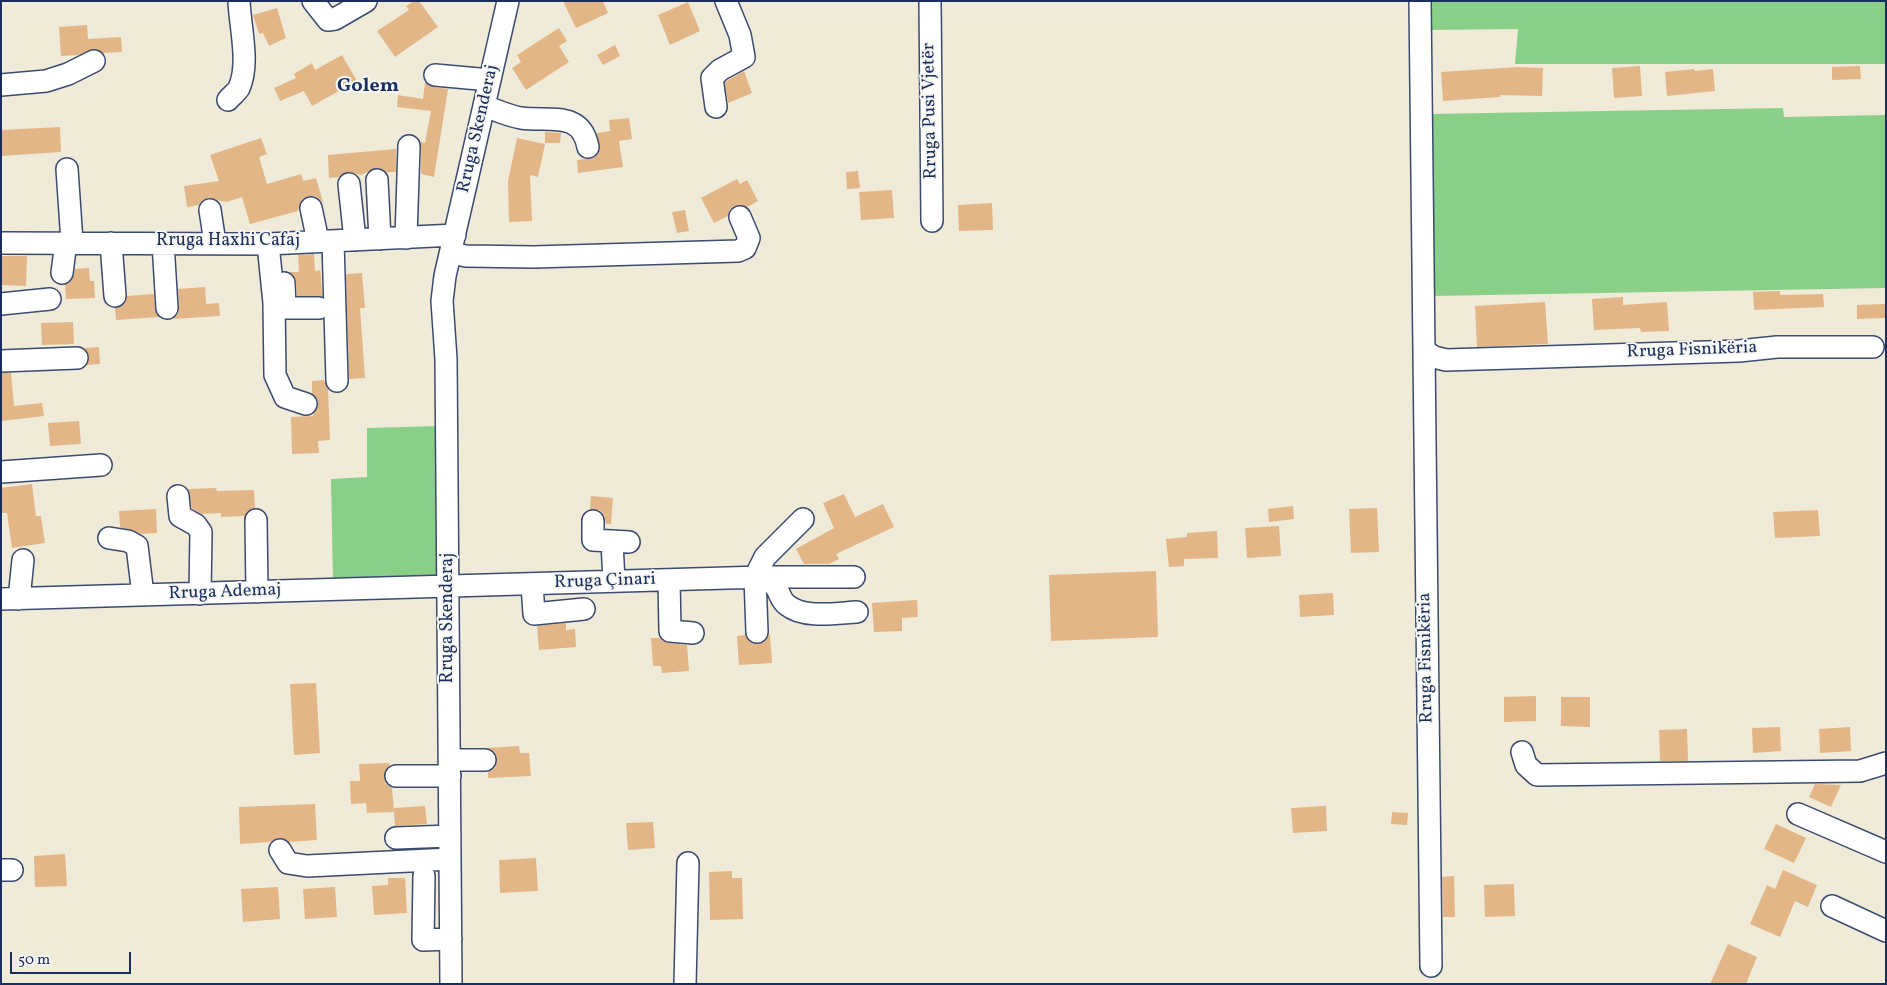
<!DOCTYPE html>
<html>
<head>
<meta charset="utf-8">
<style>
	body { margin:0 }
	#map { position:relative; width:1887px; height:985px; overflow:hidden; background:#f0ebd9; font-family:Vollkorn,serif }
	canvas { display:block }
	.frame { position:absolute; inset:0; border:2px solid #1b2f5e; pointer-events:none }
	.scale { position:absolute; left:10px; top:952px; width:121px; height:22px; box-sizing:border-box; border:2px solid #1b2f5e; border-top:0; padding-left:6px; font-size:15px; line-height:18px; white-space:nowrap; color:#1b2f5e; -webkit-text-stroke:4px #f6f6f2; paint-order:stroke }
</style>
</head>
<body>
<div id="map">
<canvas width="1887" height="985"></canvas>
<div class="frame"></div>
<div class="scale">50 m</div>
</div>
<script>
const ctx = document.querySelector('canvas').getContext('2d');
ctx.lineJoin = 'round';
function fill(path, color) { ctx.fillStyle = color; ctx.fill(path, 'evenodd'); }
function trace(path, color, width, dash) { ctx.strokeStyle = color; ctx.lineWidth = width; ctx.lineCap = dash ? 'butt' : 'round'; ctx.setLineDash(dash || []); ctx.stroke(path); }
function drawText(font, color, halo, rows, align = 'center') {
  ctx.font = font + ' Vollkorn,serif'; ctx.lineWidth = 4; ctx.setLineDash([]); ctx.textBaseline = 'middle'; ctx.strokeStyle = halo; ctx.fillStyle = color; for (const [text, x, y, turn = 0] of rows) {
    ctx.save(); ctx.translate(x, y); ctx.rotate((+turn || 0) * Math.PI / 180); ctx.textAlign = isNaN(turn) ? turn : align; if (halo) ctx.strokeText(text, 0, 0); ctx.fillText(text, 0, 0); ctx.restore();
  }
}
const green = new Path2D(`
	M1427,1H1886V64H1515L1518,29L1428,30Z
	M1783,108L1784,117L1886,115V288L1431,296L1428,114Z
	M440,426L438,583L333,584L331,479L367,477V428Z`);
const building = new Path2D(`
	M414,1H419L438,27L395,57L377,31L409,10L406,6Z
	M563,1H603L608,13L576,28Z
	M688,2L700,31L670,45L658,15Z
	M277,8L286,38L269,46L263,33L259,34L253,15Z
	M87,25L88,39L121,37L122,52L103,53L94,49L78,55L61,56L59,27Z
	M559,28L567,41L559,46L569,62L526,90L512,68L521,62L517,55Z
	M615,45L620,56L603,65L597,55Z
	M342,55L357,81L312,106L304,91L280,101L274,88L296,78L294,74L312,63L315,70Z
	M1640,66L1642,96L1614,98L1612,68Z
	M1860,66L1861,79L1832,80V67Z
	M1518,67L1543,68L1542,96L1500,95V97L1443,101L1441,72Z
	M1694,69L1695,71L1713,69L1715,91L1667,96L1665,72Z
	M744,71L752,93L728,103L725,82Z
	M425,82L433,87L448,89L434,177L421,174V142L425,143L431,111L397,107L398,95L423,99Z
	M629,118L632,139L619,141L623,167L578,173L577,160L594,158L600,150L597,133L610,131L609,120Z
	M60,127L61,152L1,156V130Z
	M545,132L561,133L560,143H545Z
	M261,138L267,154L259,157L267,184L301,174L303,181L316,178L323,202L315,196H308L302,199L298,211L250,224L242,197L226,202L208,198L199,205L187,207L184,186L219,181L210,155Z
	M517,138L545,144L538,177L530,175L532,221L509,222L508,181Z
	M396,149V172H386L376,168L361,175L348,172L339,177L329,178L328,155Z
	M858,171L860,188L847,189L846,172Z
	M737,179L740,184L747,180L758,201L747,207L735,206L730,210L728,216L714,223L701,198Z
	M892,190L894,218L861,220L859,192Z
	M992,203L993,230L959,231L958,205Z
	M685,210L689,231L677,233L672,212Z
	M314,254L315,271L320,270L321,276L322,296H297L296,282L290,272H299L298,255Z
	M1,256H27L26,286L1,285Z
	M89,268L90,281H94L95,298L66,299L65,285L72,280L75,269Z
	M362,273L365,308H360L365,378L349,379L346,274Z
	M205,287L206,304L219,303L220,316L173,319L178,314L179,308L178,289Z
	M1780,291V295L1823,294L1824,307L1754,310L1753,292Z
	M154,294L155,309L159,317L116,320L115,308L122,306L127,296Z
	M1623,297V305L1667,302L1669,331L1641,332L1640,328L1594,330L1592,299Z
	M1545,302L1548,344L1477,347L1475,306Z
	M1885,304V318L1857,319V305Z
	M73,322L74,344L42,345L41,323Z
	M99,347L100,364L87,365L89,357L84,348Z
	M1,373H11L14,406L42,403L44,416L1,421Z
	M324,380L328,389L330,440L318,441L319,453L292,454L291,417L313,416L318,402L312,394V381Z
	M79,421L81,444L50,446L48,423Z
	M32,484L36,516H41L45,543L12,548L7,513H1V488Z
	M216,488L217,491L254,490L255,508L249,510L245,516L221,517V513L201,514L192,508L188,489Z
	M844,494L855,517L883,504L894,527L836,554L839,559L829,564H804L796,549L834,528L823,503Z
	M591,496L613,498L611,524H606L604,515L600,510L590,509Z
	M1293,506L1294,519L1269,522L1268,509Z
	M1377,508L1379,552L1351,553L1349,509Z
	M156,509L157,533L141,534L120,527L119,511Z
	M1818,510L1820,536L1775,538L1773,512Z
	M1279,526L1281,556L1247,558L1245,528Z
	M1217,531L1218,558L1184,559V566L1169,567L1166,539L1187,537V533Z
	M1156,571L1158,637L1051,641L1049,575Z
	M1333,593L1334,615L1300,617L1299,595Z
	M917,600L918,617L902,618V631L874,632L872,603Z
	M566,623V630L575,629L576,647L539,650L537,626Z
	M770,634L772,663L739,665L737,636L745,635L751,643L758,644L764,642Z
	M651,638H660L668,643L687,645L689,671L662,673L661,666H653Z
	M316,683L320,753L294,755L290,684Z
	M1536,696V721L1504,722V697Z
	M1561,697H1590V727L1561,726Z
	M1780,727L1781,751L1753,753L1752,728Z
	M1850,727L1851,751L1820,753L1819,729Z
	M1687,729L1688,761H1660L1659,730Z
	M519,746L520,753H529L531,776L488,778V772L496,767L497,760L496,753L486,748Z
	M390,763L384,776L385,783L392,788L394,812V808L425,806L427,824L395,826L394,812L367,813L366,803L351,804L350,781H360L359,764Z
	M1815,784L1841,785L1831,807L1809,797Z
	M315,804L317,840L289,842L279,838L270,842L240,844L239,807Z
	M1326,806L1327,831L1293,833L1291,808Z
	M1392,812L1408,813L1407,825L1391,824Z
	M653,822L655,848L628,850L626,823Z
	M1776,824L1806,838L1794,863L1764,849Z
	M65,854L67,886L35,887L34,856Z
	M536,858L538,891L500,893L499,860Z
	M1783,870L1817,885L1808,907L1795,901L1780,937L1750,924L1767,885L1775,889Z
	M732,871V878H742L743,919L710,920L709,872Z
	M1454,876L1455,917H1443L1442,877Z
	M388,878H405L407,913L374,915L372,886L388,885Z
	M1514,884L1515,916L1485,917L1484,885Z
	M278,887L280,919L243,922L241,889Z
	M335,887L337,917L305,919L303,889Z
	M1728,944L1757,957L1746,984H1710Z`);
const minor = new Path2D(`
	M313,1L328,20L335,19L366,1
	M930,1L932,221
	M1420,1L1431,966
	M435,75L490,80
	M1,85L46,81L68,74L94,61
	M228,100C231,96 237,92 239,88C250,64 240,27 239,1
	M484,106C496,110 509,116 521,118C549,122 581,110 588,147
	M716,107L712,78L720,70L744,57L740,35L726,1
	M67,169L72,242
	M377,180L380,239
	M349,184L355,240
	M311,208L318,241
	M210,210L215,243
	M406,238L409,146
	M333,241L337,381
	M1,243L268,244L455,235
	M111,243L115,296
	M163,243L167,308
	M268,244L274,303L275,375L285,397L306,404
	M451,253L466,256L534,257L738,251L745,248L749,238L740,217
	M62,273L66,242
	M284,283L285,308H319
	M1,304L50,299
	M1424,350L1434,357L1446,360L1739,351L1777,347H1873
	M1,361L77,358
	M1,472L101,465
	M178,496L180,516L196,525L201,532L200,594
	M256,520L257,592
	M593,521V540L629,542
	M109,538L128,541L137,546L143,595
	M612,542L614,581
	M762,577C766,579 772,582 775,586C780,592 780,600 787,605C804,619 837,613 857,612
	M669,580L670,631L693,633
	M532,584L534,614L584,609
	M1,599L762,577H854
	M19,599L23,560
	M757,632L755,577L765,557L803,519
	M1522,752L1526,765L1537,775L1860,771L1886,763
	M450,760H485
	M396,776H450
	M1798,814L1886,852
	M396,838L450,836
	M280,850L288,863L307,866L450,859
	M1,870H12
	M424,876L423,940L451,939
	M1832,906L1886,931
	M451,984L446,359L442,301L445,276L508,1
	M685,984L688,863`);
const streetNames = [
	["Rruga Pusi Vjetër",931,111,-91],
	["Rruga Skenderaj",479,129,-77],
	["Rruga Haxhi Cafaj",228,242],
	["Rruga Fisnikëria",1692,351,-2],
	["Rruga Çinari",605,582,-2],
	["Rruga Ademaj",225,593,-2],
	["Rruga Skenderaj",449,618,-90],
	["Rruga Fisnikëria",1427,658,-91]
];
const quarterNames = [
	["Golem",368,87]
];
fill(green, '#8acf88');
fill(building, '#e2b687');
trace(minor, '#3b4b70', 24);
trace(minor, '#fff', 21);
drawText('18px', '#1b2f5e', '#f6f6f2', streetNames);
drawText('bold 20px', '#1b2f5e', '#f6f6f2', quarterNames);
</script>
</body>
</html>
